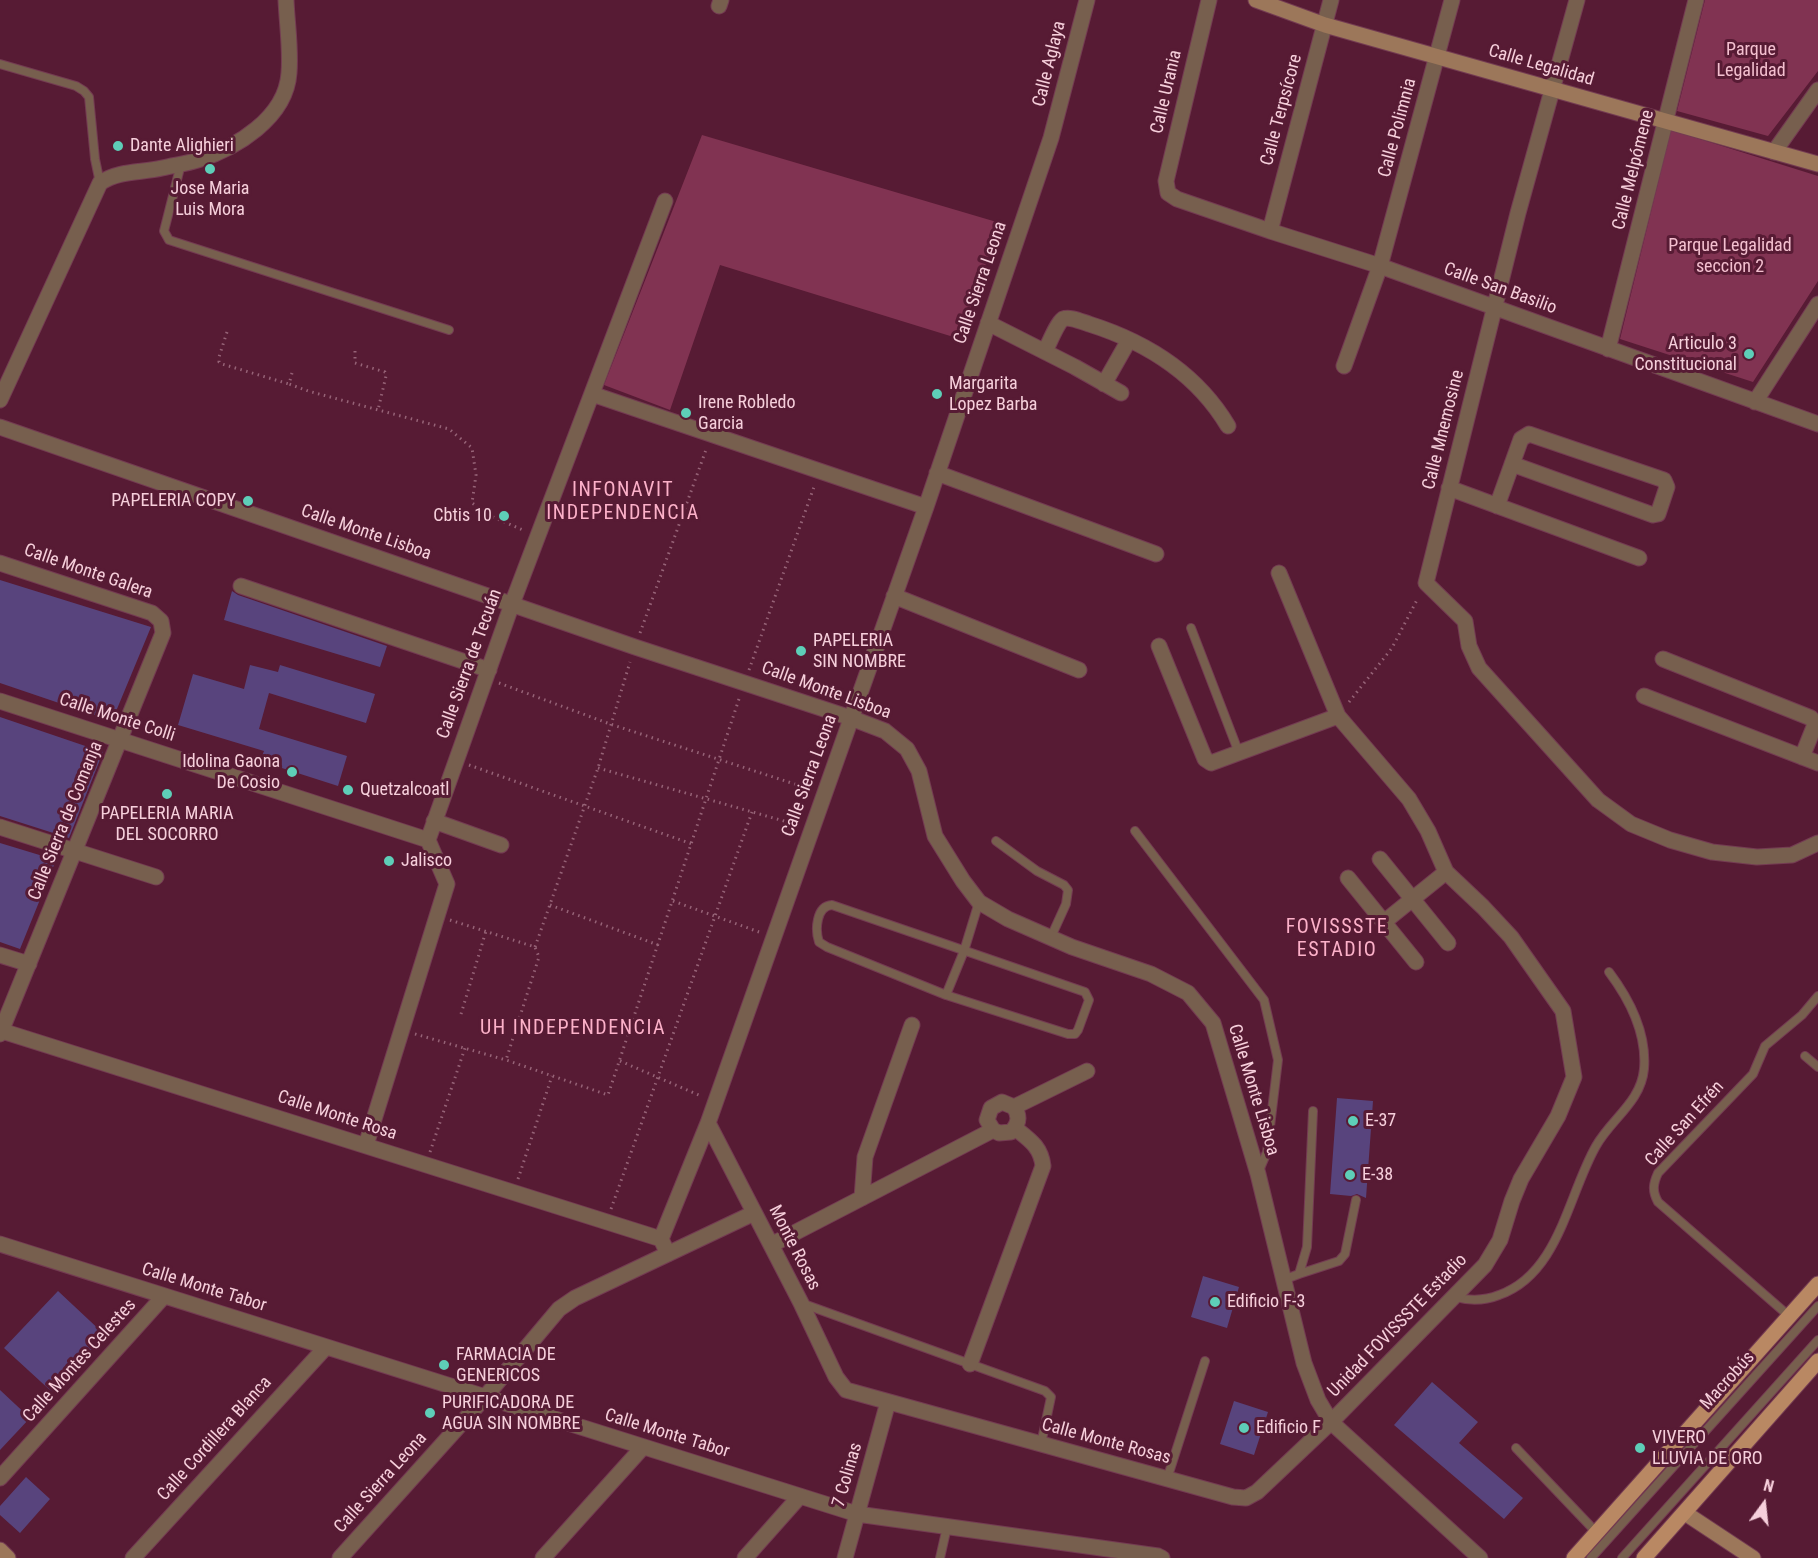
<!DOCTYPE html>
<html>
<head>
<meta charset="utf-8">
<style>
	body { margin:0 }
	#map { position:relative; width:1818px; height:1558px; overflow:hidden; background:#571b34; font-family:"Roboto Condensed",sans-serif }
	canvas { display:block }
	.north { position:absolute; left:1734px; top:1474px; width:60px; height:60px; -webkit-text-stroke:4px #571b34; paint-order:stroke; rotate:15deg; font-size:16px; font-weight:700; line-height:24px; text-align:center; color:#f6cfdb }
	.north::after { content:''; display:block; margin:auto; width:21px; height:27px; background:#f6cfdb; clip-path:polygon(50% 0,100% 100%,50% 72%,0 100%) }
</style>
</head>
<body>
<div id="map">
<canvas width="1818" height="1558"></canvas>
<div class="north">N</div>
</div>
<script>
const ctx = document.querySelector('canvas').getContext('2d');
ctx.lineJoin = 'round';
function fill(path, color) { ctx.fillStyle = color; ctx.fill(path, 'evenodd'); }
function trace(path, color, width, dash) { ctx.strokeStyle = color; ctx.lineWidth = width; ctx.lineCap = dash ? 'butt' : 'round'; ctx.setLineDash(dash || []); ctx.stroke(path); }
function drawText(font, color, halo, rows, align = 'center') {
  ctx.font = font + ' "Roboto Condensed",sans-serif'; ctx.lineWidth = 6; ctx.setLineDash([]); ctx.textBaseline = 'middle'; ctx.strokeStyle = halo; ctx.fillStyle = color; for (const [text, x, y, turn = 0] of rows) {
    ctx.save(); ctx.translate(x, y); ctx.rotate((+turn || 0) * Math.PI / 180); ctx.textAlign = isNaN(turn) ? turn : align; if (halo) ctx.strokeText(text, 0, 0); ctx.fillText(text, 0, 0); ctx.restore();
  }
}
const green = new Path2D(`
	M1705,0H1818V71L1768,136L1677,111Z
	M1671,130L1818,176V281L1753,382L1620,339Z
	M702,135L1000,223L960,339L720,265L670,410L604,385Z`);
const building = new Path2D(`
	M0,580L151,627L112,721L0,683Z
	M232,591L238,595L387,646L380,667L224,620Z
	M250,665L278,672L280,665L375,694L366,723L269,693L259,729L347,756L338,786L260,761L264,751L178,725L193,674L244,689Z
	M0,717L103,752L69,838L0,816Z
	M0,843L56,860L20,949L0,942Z
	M1337,1098L1373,1101L1366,1198L1357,1194L1351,1196L1330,1194Z
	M1203,1276L1239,1287L1227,1328L1191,1317Z
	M58,1291L105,1335L52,1392L4,1348Z
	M1432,1382L1478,1422L1459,1443L1523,1498L1504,1519L1394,1425Z
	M0,1390L30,1418L0,1450Z
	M1234,1401L1268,1412L1254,1455L1220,1444Z
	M26,1477L50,1499L20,1533L0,1515V1506Z`);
const path = new Path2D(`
	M227,332L219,357V362L222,364L289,384
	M355,351V363L385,372L386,376L378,410
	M292,373L289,384L308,391L449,429L472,448L476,475L472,503L491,516L525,531
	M640,633L707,447
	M749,670L815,484
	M499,683L610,724L810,789
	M1349,702L1392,648L1418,598
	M469,765L692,844
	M598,768L798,825
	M673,901L759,932
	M550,905L658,945
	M450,920L535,947L539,957L506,1060
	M535,947L598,768L630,662
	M461,1014L486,931
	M415,1034L506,1060L608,1095L740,696
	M620,1061L701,1096
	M430,1152L465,1048
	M518,1179L552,1076
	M611,1209L752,812`);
const lane = new Path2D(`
	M0,64L76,86L84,91L89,97L95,159L100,183
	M181,164L164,231L169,240L449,330
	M1191,628L1239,753
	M1135,831L1264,1000L1278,1060L1267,1152L1258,1173
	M996,841L1037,871L1064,885L1068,890L1066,904L1051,937
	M832,905L1085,992L1089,1000L1078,1030L1075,1034H1068L946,995L827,947L819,942C815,930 816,906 832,905Z
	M946,995L964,951L979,902
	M1805,1056L1818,1067
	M1299,1274L1339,1261L1345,1254L1356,1200
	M1283,1280L1299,1274L1307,1247L1313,1111
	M1455,1297C1470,1301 1484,1301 1499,1295C1559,1274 1568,1195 1596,1146C1611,1119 1641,1102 1644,1069C1647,1033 1630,1000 1609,972
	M801,1303L1045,1391L1051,1397L1041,1444
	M1789,1316L1658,1202C1652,1191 1653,1184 1658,1173L1753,1074L1765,1046L1802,1015L1818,996
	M1516,1448L1597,1533
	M1167,1479L1205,1361
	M940,1558L947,1527
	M1591,1558L1818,1306
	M1622,1558L1818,1340`);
const street = new Path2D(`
	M1209,0L1166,181L1168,193L1177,199L1270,231L1380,266L1818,424
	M1577,0L1518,213L1426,583L1465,621L1469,646L1479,668L1598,800L1631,824L1670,840L1712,852L1757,857L1792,855L1818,843
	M719,6L721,0
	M1774,152L1818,90
	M1270,231L1331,0
	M988,323L1075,367L1121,393
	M1608,349L1696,0
	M1045,351C1049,344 1057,323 1063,319C1070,316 1082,322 1089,324C1146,342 1197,374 1228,426
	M1344,366L1380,266L1452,0
	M1104,384L1129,340
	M592,394L926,507
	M0,400L100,183C119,170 141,173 162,168C174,165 186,164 198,160C236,148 286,118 289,73C291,49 287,24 286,0
	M1755,402L1818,304
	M0,427L635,647L851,718L885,731L907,749L919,771L935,836L963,881L979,902L1008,919L1072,947L1151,974L1188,993L1213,1023L1258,1174L1304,1363L1318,1400L1331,1422L1480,1558
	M937,473L1156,554
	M1449,488L1639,558
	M1497,506L1521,439L1529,434L1664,480L1667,487L1658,514L1653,515L1512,464
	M0,563L152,613L161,621L163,633L0,1034
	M241,586L489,670
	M894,596L1079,670
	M1159,646L1205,759L1211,763L1338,716
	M1663,659L1811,718L1814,722V727L1802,757
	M1644,696L1818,763
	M0,701L428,840
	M434,821L501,845
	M0,827L156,877
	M1380,859L1448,943
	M1348,878L1416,962
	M1384,922L1446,872
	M0,955L29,964
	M2,1031L661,1239
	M1014,1107L1087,1071
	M708,1123L801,1303L836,1377L846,1390L1233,1497L1246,1498L1257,1492L1331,1422L1485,1265L1500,1240L1512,1201L1521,1179L1558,1116L1574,1077L1563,1011L1511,937L1483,907L1446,872L1428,831L1409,799L1338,716L1279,573
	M366,1145L447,884L428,840L512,604L665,201
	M862,1198L865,1157L912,1025
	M0,1244L857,1514L1158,1556L1162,1558
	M771,1245L993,1130L999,1133L1011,1132C1019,1124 1020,1116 1014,1107L1002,1102L991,1108L987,1120L993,1130
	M668,1254L661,1239L708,1123L926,507L1051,138L1087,0
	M970,1364L1043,1166C1041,1147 1030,1140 1015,1128
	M0,1478L164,1296
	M133,1558L326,1347
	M340,1558L485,1397L559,1309L575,1298L754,1213
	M543,1558L643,1447
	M745,1558L800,1496
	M845,1558L888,1402`);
const secondary = new Path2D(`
	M1256,0L1325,25L1818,164
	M1685,1513L1753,1558
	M0,1550L8,1558`);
const primary = new Path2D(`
	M1574,1558L1818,1284
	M1644,1558L1818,1361`);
const markers = [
	[118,146,6,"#5eceb8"],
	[210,169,6,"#5eceb8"],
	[1749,354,6,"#5eceb8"],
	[937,394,6,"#5eceb8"],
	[686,413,6,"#5eceb8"],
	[248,501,6,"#5eceb8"],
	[504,516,6,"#5eceb8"],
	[801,651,6,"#5eceb8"],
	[292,772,6,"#5eceb8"],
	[348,790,6,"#5eceb8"],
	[167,794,6,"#5eceb8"],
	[389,861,6,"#5eceb8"],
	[1353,1121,6,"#5eceb8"],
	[1350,1175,6,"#5eceb8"],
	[1215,1302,6,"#5eceb8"],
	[444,1365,6,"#5eceb8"],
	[430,1413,6,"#5eceb8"],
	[1244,1428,6,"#5eceb8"],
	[1640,1448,6,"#5eceb8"]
];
const parkNames = [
	["Parque",1751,50],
	["Legalidad",1751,71],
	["Parque Legalidad",1730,246],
	["seccion 2",1730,267]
];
const streetNames = [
	["Calle Aglaya",1050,64,-76],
	["Calle Legalidad",1541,66,16],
	["Calle Urania",1167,92,-77],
	["Calle Terpsícore",1282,110,-75],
	["Calle Polimnia",1398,128,-75],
	["Calle Melpómene",1634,170,-76],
	["Calle Sierra Leona",981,283,-71],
	["Calle San Basilio",1500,289,20],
	["Calle Mnemosine",1444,430,-76],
	["Calle Monte Lisboa",366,533,19],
	["Calle Monte Galera",88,572,19],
	["Calle Sierra de Tecuán",470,664,-70],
	["Calle Monte Lisboa",826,691,20],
	["Calle Monte Colli",117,718,18],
	["Calle Sierra Leona",810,776,-70],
	["Calle Sierra de Comanja",66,821,-68],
	["Calle Monte Lisboa",1253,1090,73],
	["Calle Monte Rosa",337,1116,18],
	["Calle San Efrén",1685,1124,-48],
	["Monte Rosas",794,1248,63],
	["Calle Monte Tabor",204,1288,17],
	["Unidad FOVISSSTE Estadio",1398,1326,-46],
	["Calle Montes Celestes",80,1361,-48],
	["Macrobús",1728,1381,-48],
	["Calle Monte Tabor",667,1434,17],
	["Calle Cordillera Blanca",215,1439,-48],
	["Calle Monte Rosas",1106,1442,15],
	["7 Colinas",848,1475,-74],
	["Calle Sierra Leona",381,1483,-48]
];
const poiNames = [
	["Dante Alighieri",130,146],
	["Jose Maria",210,189,"center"],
	["Luis Mora",210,210,"center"],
	["Articulo 3",1737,344,"right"],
	["Constitucional",1737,365,"right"],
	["Margarita",949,384],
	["Lopez Barba",949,405],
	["Irene Robledo",698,403],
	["Garcia",698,424],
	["PAPELERIA COPY",236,501,"right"],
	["Cbtis 10",492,516,"right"],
	["PAPELERIA",813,641],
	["SIN NOMBRE",813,662],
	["Idolina Gaona",280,762,"right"],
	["De Cosio",280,783,"right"],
	["Quetzalcoatl",360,790],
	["PAPELERIA MARIA",167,814,"center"],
	["DEL SOCORRO",167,835,"center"],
	["Jalisco",401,861],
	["E-37",1365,1121],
	["E-38",1362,1175],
	["Edificio F-3",1227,1302],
	["FARMACIA DE",456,1355],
	["GENERICOS",456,1376],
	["PURIFICADORA DE",442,1403],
	["AGUA SIN NOMBRE",442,1424],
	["Edificio F",1256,1428],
	["VIVERO",1652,1438],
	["LLUVIA DE ORO",1652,1459]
];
const neighbourhoodNames = [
	["INFONAVIT",623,491],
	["INDEPENDENCIA",623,514],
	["FOVISSSTE",1337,928],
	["ESTADIO",1337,951],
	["UH INDEPENDENCIA",573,1029]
];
fill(green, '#813352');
fill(building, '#58447d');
trace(lane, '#743b52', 10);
trace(street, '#743b52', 17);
trace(secondary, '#743b52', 17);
trace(primary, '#743b52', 17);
trace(path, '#966377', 3, [1.5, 4.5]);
trace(lane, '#775f4e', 8);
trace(street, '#775f4e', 15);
trace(secondary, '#9c775a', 15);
trace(primary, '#b98863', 15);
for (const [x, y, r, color] of markers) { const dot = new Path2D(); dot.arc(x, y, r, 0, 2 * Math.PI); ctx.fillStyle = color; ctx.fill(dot); trace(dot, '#571b34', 2); }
drawText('18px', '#f4c0d0', '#571b34', parkNames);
drawText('18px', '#f6cfdb', '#571b34', streetNames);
drawText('18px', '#f6cfdb', '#571b34', poiNames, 'left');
ctx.letterSpacing = '1.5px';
drawText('20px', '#fcb1c9', '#571b34', neighbourhoodNames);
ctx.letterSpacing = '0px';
</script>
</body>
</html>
